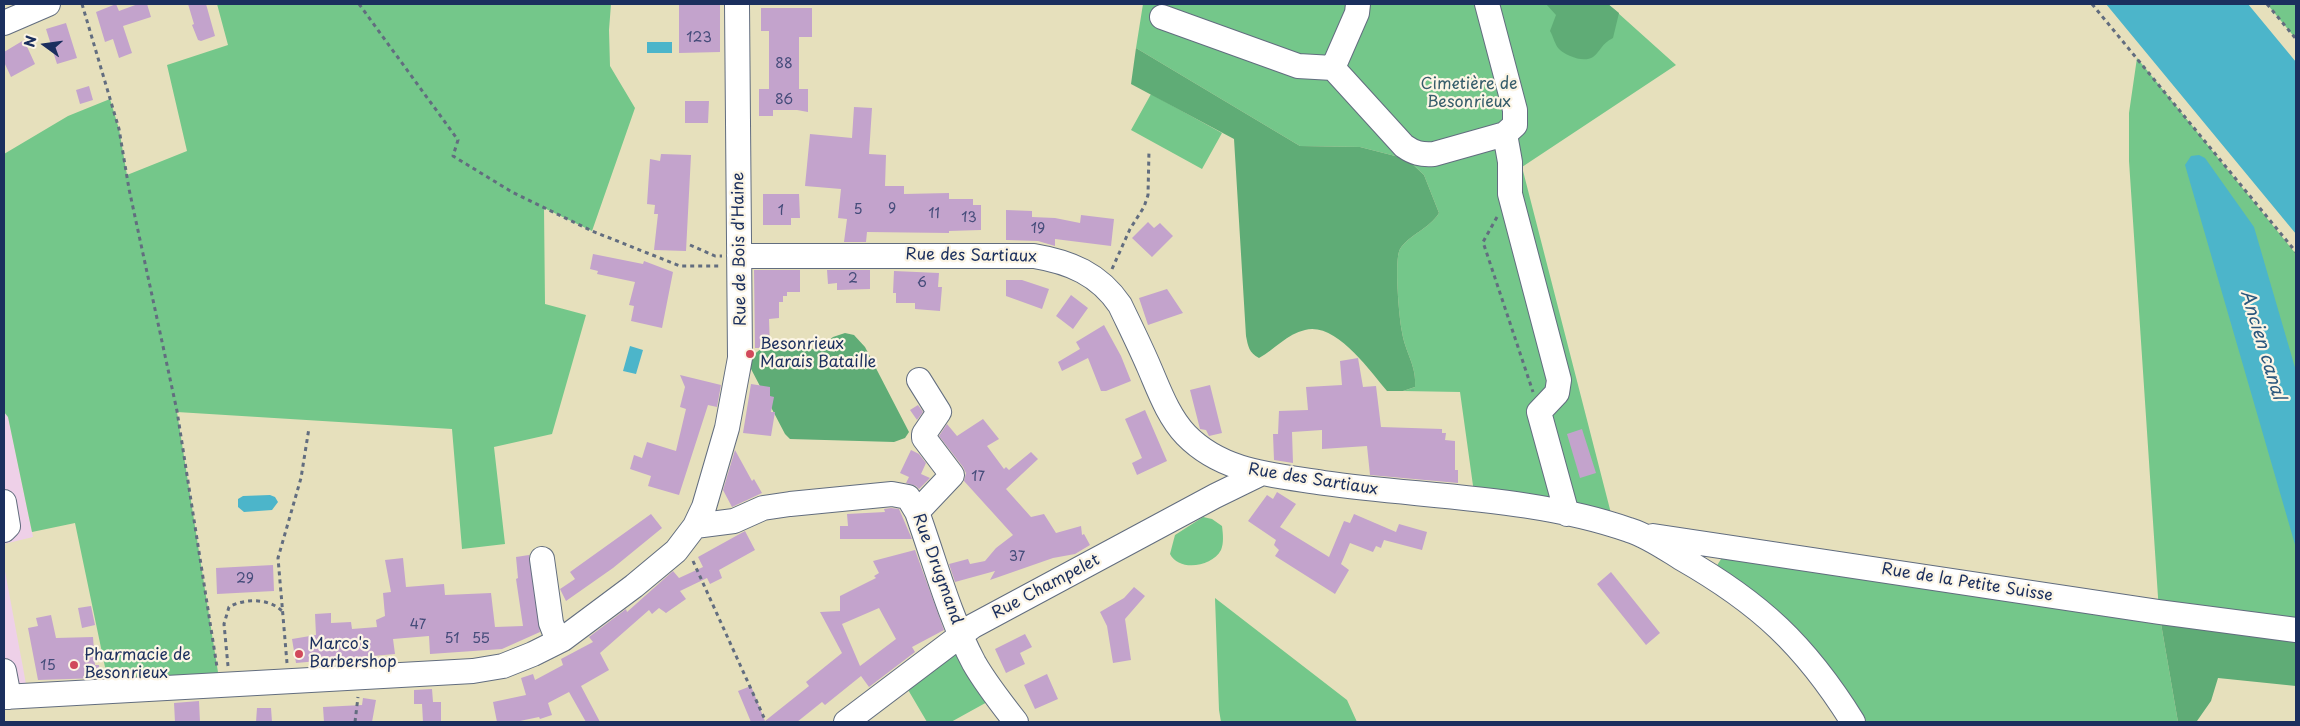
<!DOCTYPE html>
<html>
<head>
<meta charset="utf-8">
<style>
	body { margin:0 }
	#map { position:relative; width:2300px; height:726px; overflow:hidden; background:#e6e0bc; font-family:"Playpen Sans",sans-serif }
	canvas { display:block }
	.frame { position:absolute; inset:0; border:5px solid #1b2f5e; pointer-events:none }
	.north { position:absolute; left:20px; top:20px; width:50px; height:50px; -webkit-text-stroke:4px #fcf5e5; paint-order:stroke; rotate:284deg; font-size:14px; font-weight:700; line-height:20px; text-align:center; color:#1b2f5e }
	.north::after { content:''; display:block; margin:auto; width:18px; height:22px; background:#1b2f5e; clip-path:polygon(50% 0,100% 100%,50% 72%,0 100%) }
</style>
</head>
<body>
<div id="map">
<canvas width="2300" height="726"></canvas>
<div class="frame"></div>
<div class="north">N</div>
</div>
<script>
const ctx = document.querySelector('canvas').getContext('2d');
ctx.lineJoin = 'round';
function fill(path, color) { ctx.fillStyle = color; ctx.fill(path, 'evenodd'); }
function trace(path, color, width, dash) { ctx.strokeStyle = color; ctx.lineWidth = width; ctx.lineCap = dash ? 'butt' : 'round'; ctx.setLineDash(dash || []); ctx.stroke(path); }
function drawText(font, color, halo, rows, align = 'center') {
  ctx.font = font + ' "Playpen Sans",sans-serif'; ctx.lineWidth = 4.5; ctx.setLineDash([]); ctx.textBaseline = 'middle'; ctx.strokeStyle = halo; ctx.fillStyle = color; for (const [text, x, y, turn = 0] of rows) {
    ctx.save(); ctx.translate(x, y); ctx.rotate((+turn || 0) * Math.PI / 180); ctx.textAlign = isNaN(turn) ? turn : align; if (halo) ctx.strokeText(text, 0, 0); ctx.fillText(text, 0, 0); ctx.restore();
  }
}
const built = new Path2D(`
	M4,412L8,417L33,537L4,544Z
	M4,566L24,673L28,696L4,697Z`);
const green = new Path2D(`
	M217,4H611L609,30L610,66L635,108L592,231L544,208L545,304L586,315L552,434L494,447L505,544L462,549L452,429L177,412L220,685L110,691L75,523L32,532L8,417L4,412V154L68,116L110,99L119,129L127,175L187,151L167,65L228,45Z
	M1143,4H1608L1676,65L1522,167L1614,525L1475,500L1460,392L1403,391L1415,387C1417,366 1405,352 1402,332C1399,318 1394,259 1400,249C1410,234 1429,229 1439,213L1424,175L1407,159L1360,147L1300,146L1136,48Z
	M2267,4H2296V39Z
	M2137,58L2296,254V630L2159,612L2178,722H1853L1834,691L1711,575L1728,548L2159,612L2129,161V113Z
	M1151,94L1222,133L1202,169L1131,130Z
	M1203,517L1212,519L1222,526C1223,534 1224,543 1221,550C1212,567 1179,572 1170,554L1175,535Z
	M1215,598L1347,700L1357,722H1221L1219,710Z
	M958,648L989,701L951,722H927L907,688Z`);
const forest = new Path2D(`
	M1546,4H1608L1619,13L1613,38C1601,44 1601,51 1593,57C1584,63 1566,56 1559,49C1555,45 1553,36 1550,31L1556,15Z
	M1136,48L1300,146L1360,147L1407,159L1424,175L1439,213C1429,229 1410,234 1400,249C1394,259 1399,318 1402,332C1405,352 1417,366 1415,387L1403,391H1387C1369,370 1336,322 1305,330C1287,334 1275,349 1259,358C1249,353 1248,346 1246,336L1234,139L1131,84Z
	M845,333L854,335L865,347L909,432L905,438L894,442L790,439L785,434L750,367L752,356L762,348L818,349L833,337Z
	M2159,612L2296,630V686L2218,678L2211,701L2197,721L2178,722Z`);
const water = new Path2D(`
	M2106,4H2248L2296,62V234Z
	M647,42H672V53H647Z
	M2199,155L2205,158L2254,227L2296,371V548L2185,165L2191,156Z
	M630,346L643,350L636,374L623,371Z
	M270,495L275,497L278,502L272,510L244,512L238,507V499L243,496Z`);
const building = new Path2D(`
	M116,4L119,11L138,4H147L151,17L123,26L132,53L119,58L113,39L105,42L96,12Z
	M188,4H206L215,36L201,41L198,40L192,25L194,24Z
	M679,4H720V52L679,53Z
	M761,8H812V37H799V89H808V112L797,110H773V116H759V89H769V31H761Z
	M66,23L77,58L57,64L46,29Z
	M24,40L35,64L11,77L4,62V52Z
	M89,86L93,100L80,104L76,90Z
	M685,101H709L708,123H685Z
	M854,107L872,108L869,154L886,155L885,186H904V194L949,193V199H973V205H981V230L949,231V233L867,232L866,242H844L847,219L838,218L841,189L805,186L810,134L852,138Z
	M661,154L691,155L686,251L654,250L658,214H654L655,205L647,204L650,159L660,161Z
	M763,194H799L800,218H791V225H763Z
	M1006,210L1032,211V217L1055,218L1080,223L1081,215L1114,219L1111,246L1055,239V246L1038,241L1006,240Z
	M1148,222L1154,228L1160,223L1173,236L1152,257L1132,238Z
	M593,254L643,264L644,261L673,272L662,328L631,321L634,306L629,305L635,282L597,274L598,271L590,269Z
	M754,270H800V292H787V296H783V302H779V318L769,319L770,348H755Z
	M827,270H870V289L837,290V283L828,284Z
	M894,271L939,273L938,287H942L940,311L915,309V303H896V293H893Z
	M1006,280H1022L1049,289L1042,309L1006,296Z
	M1167,289L1183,313L1148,325L1139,298Z
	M1071,295L1088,308L1073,329L1056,316Z
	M1104,325L1121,356L1131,381L1106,391H1101L1088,358L1062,371L1058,362L1080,349L1076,342Z
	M1358,358L1363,387L1376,386L1381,427L1442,429V433H1446L1445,440L1455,441V470H1458V483L1370,475L1367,446L1322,449V430L1292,432L1293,463L1274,460L1273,434H1278L1279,411L1308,410L1306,387L1342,385L1340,361Z
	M680,375L721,385L717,407L708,405L679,495L648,486L651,476L630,469L634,455L642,458L647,442L676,451L686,409L680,407L685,387Z
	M751,384L770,387V396L774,397L771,412H775L771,436L743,433Z
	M1210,385L1222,433L1209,436L1206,430L1200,429L1190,390Z
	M918,405L923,412L917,420L910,410Z
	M1145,410L1167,461L1137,475L1132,463L1142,458L1125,419Z
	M983,419L999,439L987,446L1004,469L1006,467L1009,470L1031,452L1038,459L1006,489L1031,517L1044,514L1056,533L1081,526L1082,535L1084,534L1090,545L1075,554L1053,558L990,580L995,571L955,582L949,564L968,559L970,564L985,561L996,548L1013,535L964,481L966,473L963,467L939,436L947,424L957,436Z
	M1582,429L1596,473L1580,478L1567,434Z
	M735,450L752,481L754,479L762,493L732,507L723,490Z
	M911,450L919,454L926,463L921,474L930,478L919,489L916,486L906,483L909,477L900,473Z
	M1277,492L1296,504L1280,527L1329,557L1344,521L1350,523L1354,514L1396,532L1399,524L1427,532L1422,550L1384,540L1381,548L1376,546L1373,552L1350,543L1341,564L1349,570L1335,594L1275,556L1279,550L1274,545L1276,540L1248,521L1267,495L1273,499Z
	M891,508L899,509L912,539H840V526H848L847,514L885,512L884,509Z
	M651,514L662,528L613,568L566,601L560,589L575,579L570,572Z
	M745,531L755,550L719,570L722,578L710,584L707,578L680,591L686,599L666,613L659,608L652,614L649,610L600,653L609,670L581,686L600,722H586L569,692L548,703L552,715L540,719L539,717L515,722H497L493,702L526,695L521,678L533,674L535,680L563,665L561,659L593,642L589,637L626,609L627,612L673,571L679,578L703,567L698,557Z
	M915,550L944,630L912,647L915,652L869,687L861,676L825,705L822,702L797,722H751L738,691L751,686L765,721L809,686L806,682L842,653L820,612L840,611V596L876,578L874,576L879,573L873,561ZM879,608L896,639L860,666L842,624Z
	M529,555L540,632L502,649L430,654L429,636L393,639L395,654L296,663L292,639L316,635L315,614L331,613V623L351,622L352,629L377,627L376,620L385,616L383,593L391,592L385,560L403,558L406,587L444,584L445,595L491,593L495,627L523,626L516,579L518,578L516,557Z
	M273,565L274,591L217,594L216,568Z
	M1611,572L1660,633L1646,645L1597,584Z
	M1134,587L1145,596L1125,619L1131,660L1113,663L1107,626L1100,612L1124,598Z
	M91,606L95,625L82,628L78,608Z
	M51,615L56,638L93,637L95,665H99L100,678L38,680L28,628L38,626L36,618Z
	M1025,634L1032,647L1020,653L1025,664L1006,673L995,649Z
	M1047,674L1058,699L1035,709L1024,685Z
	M432,689L433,702H441V722H423L422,704H414V690Z
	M363,698L376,700L372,722H324L323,707L362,705Z
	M199,701L200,722H175L174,703Z
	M257,708H271L272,722H256Z`);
const path = new Path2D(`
	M82,4L119,129L129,189L177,411L217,667
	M359,4L458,140L453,156L512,192L592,231L680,266H721
	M2092,4L2296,252
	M2267,4L2296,39
	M1497,217L1483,242L1533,392
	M690,245L715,256H722
	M1112,269L1130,229L1144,207L1148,195L1149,150
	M693,561L766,722
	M287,663L278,558L301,478L309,428
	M228,666L224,624L229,607C245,598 270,598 283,612
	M355,722L358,697`);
const minor = new Path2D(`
	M1487,4L1515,110V125L1505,134L1510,162V194L1559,380L1557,393L1539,412L1567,514
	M1162,17L1298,66L1333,68L1357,13L1358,4
	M4,23L48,4
	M1333,68L1404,146C1414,153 1421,155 1434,154L1505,134
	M739,256H1034C1070,262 1099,274 1120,305C1130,326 1140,346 1149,367C1159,390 1168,416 1186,435C1223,473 1274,475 1324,483C1423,497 1536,497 1629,530C1648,536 1665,548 1681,558C1760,603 1805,645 1853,722
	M4,502L8,526L4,530
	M917,512L952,475L924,438V434L939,412L919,380
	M695,526L734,521L763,508L790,504L892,494L908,497L917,512C935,562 949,616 974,663C986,684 1001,703 1016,722
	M1653,536L2159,612L2296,630
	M542,559L551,623L558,641
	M4,671L9,697
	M4,697L473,671L503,666L533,654L563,639L634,586L676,551L695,526L704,507L727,428L740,358L737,4
	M846,722L973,626L1215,496L1260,474`);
const markers = [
	[750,354,5,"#d1495b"],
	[299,654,5,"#d1495b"],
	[74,665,5,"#d1495b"]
];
const numberNames = [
	["123",699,38],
	["88",784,64],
	["86",784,100],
	["9",892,209],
	["5",858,210],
	["1",781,211],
	["11",934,214],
	["13",969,218],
	["19",1038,229],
	["2",853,279],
	["6",922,283],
	["17",978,477],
	["37",1017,557],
	["29",245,579],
	["47",418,625],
	["51",452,639],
	["55",481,639],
	["15",48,666]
];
const parkNames = [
	["Cimetière de",1469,85],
	["Besonrieux",1469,103]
];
const streetNames = [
	["Rue de Bois d'Haine",740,249,-91],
	["Rue des Sartiaux",971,256,1],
	["Rue des Sartiaux",1313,480,9],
	["Rue Drugmand",937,569,70],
	["Rue de la Petite Suisse",1967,583,9],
	["Rue Champelet",1046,587,-28]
];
const poiNames = [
	["Besonrieux",760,345],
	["Marais Bataille",760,363],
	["Marco's",309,645],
	["Barbershop",309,663],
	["Pharmacie de",84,656],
	["Besonrieux",84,674]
];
const waterNames = [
	["Ancien canal",2262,345,73]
];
fill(built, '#eed0e8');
fill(green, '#74c78a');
fill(forest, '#5fac76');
fill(water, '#4cb5ca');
fill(building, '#c3a3cc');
trace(minor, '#626d7f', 26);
trace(path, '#626d7f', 3, [4, 4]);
trace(minor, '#fff', 24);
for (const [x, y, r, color] of markers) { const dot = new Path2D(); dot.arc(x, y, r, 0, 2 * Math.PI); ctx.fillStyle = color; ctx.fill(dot); trace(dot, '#fcf5e5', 2); }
drawText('14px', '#454c7a', null, numberNames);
drawText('16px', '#365d6b', '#fcf5e5', parkNames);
drawText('16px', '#1b2f5e', '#fcf5e5', streetNames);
drawText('16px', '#1b2f5e', '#fcf5e5', poiNames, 'left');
drawText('italic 18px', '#2a577e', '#fcf5e5', waterNames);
</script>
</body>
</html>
